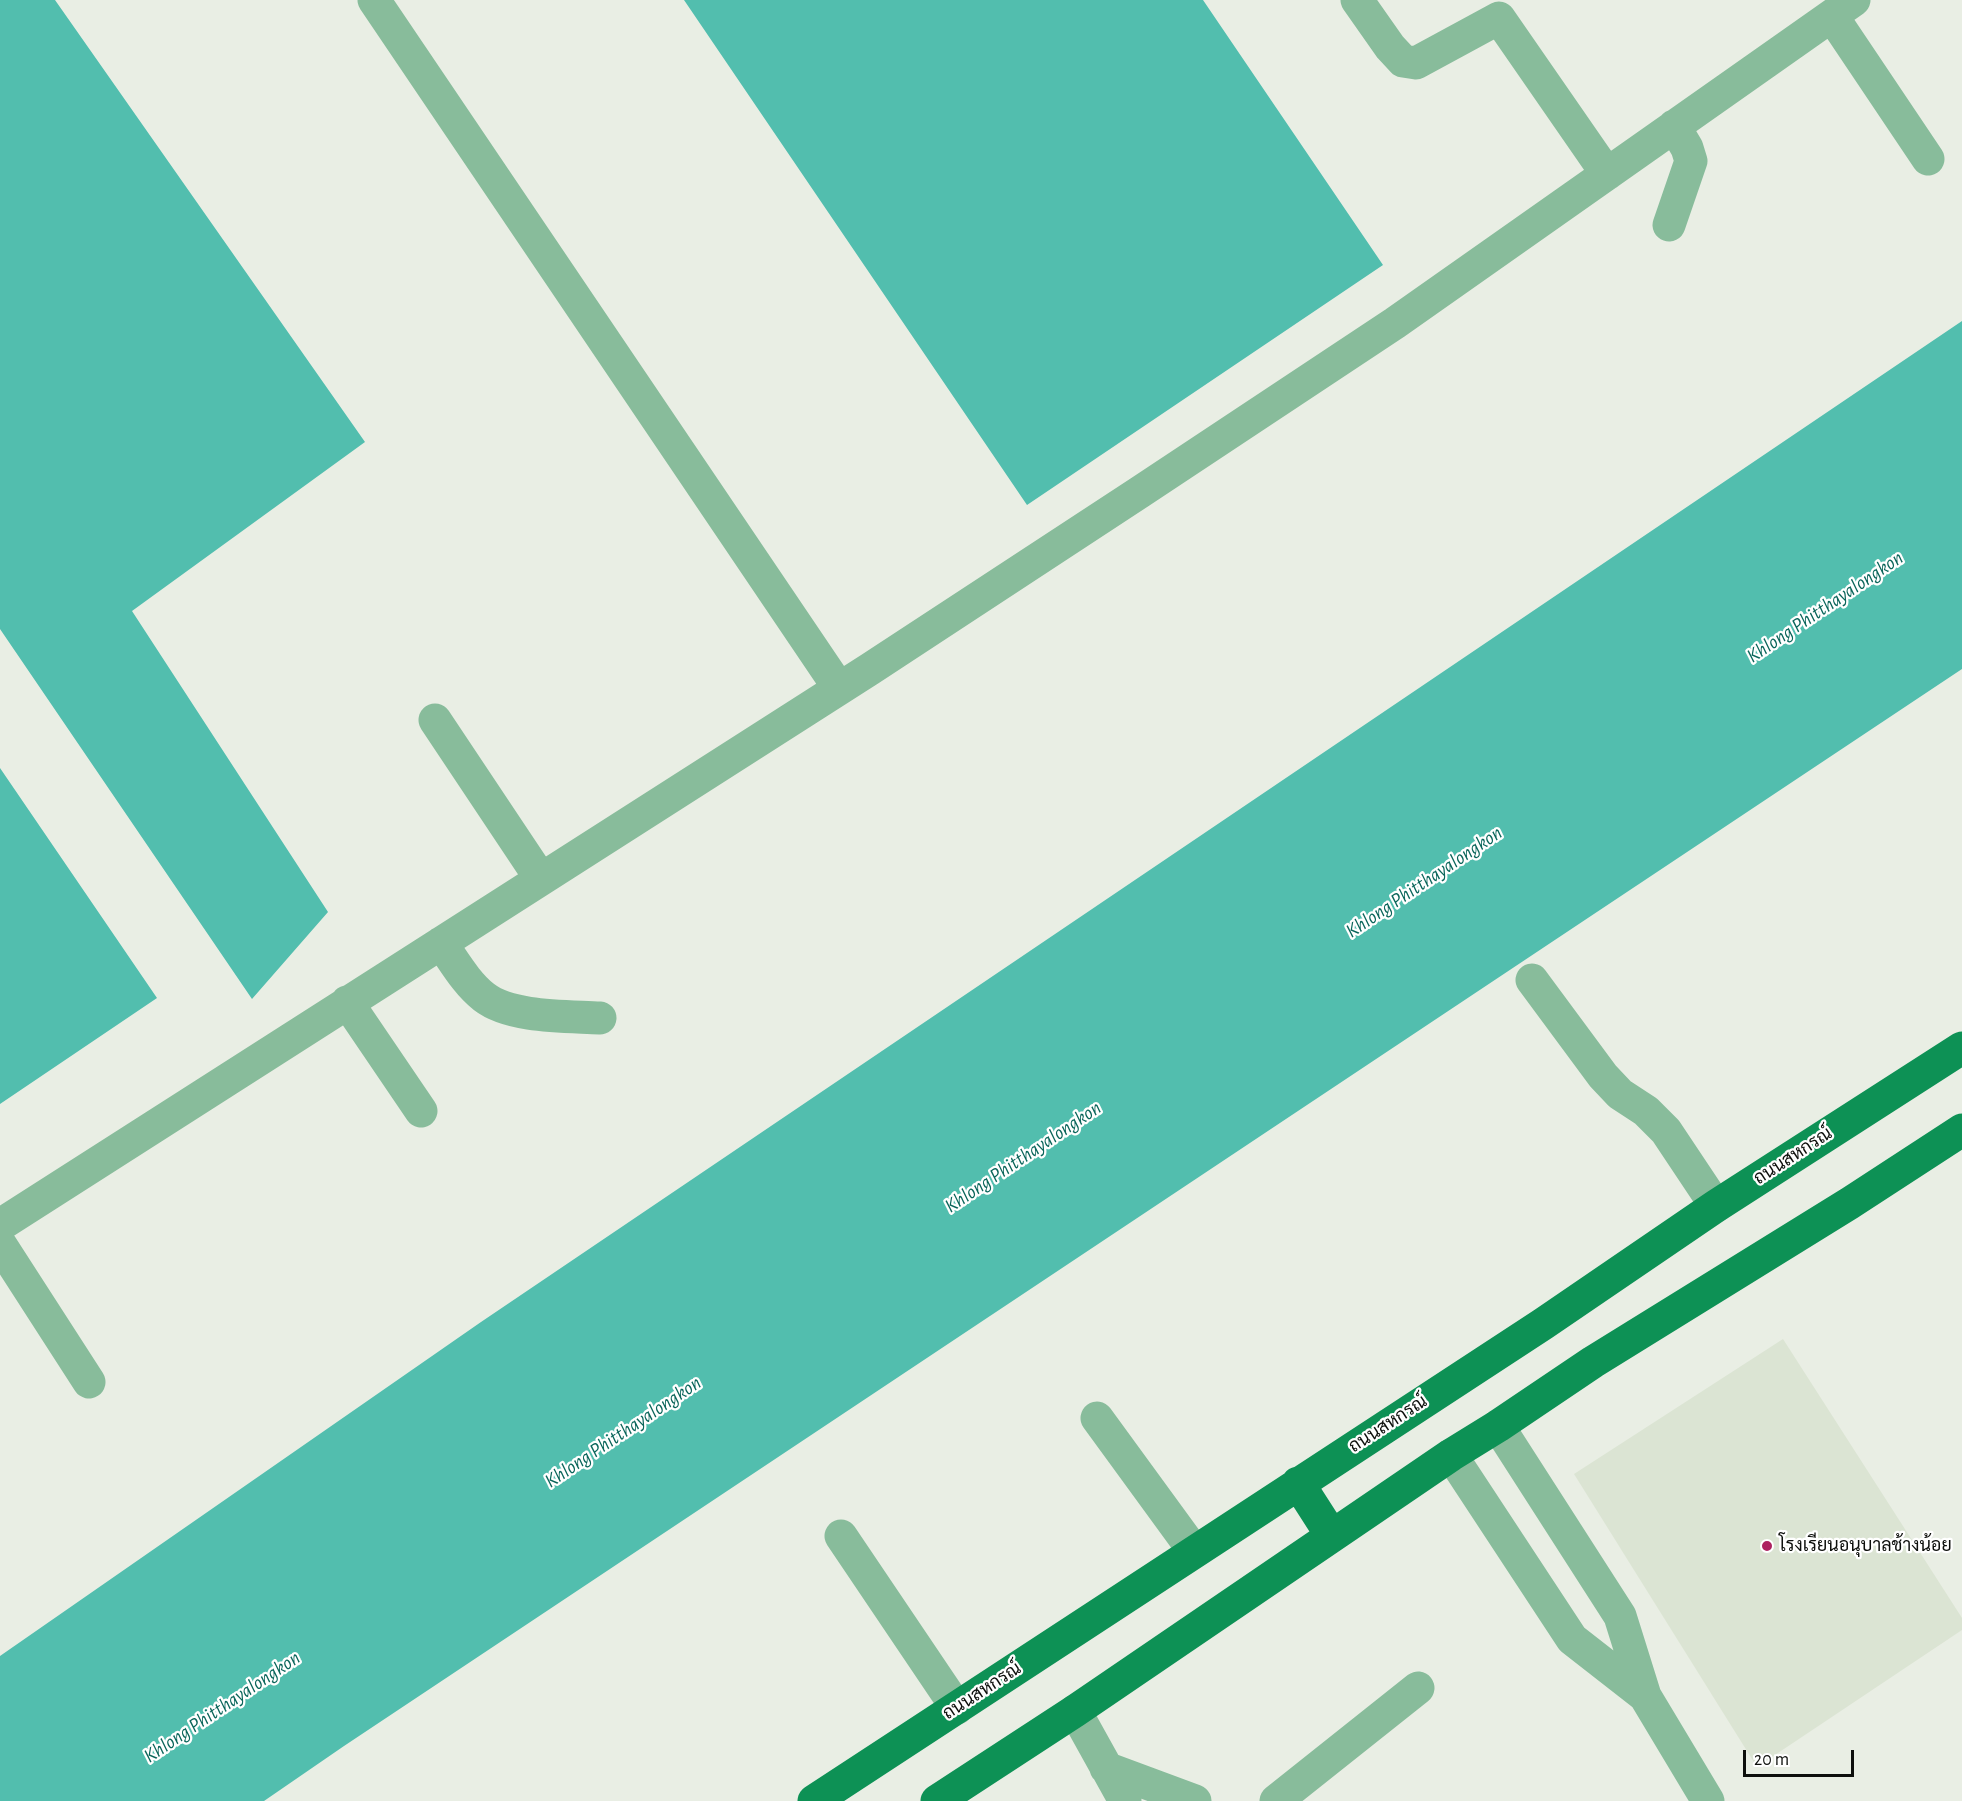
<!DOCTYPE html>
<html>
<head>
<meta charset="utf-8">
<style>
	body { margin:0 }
	#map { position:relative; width:1962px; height:1801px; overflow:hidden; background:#e9eee4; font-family:"Alegreya Sans",sans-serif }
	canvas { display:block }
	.scale { position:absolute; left:1743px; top:1750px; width:111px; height:27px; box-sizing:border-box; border:3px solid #0d0f0c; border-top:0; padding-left:8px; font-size:18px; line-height:21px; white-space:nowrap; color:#0d0f0c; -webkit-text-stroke:4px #fff; paint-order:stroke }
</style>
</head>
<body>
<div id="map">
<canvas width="1962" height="1801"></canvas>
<div class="scale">20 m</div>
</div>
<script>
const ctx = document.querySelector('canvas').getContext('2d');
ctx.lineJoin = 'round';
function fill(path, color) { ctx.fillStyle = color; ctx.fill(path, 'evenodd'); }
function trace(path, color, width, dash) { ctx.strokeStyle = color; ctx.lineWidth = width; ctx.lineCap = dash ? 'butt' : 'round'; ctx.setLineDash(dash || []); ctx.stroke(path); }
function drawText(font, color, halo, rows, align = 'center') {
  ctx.font = font + ' "Alegreya Sans",Sarabun,sans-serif'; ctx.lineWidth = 4.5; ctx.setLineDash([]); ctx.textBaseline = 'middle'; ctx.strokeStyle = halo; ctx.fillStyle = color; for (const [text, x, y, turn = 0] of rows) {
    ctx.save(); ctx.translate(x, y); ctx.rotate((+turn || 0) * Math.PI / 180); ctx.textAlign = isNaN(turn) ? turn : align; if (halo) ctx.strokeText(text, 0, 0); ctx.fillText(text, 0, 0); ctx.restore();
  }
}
const built = new Path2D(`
	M1783,1339L1962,1618V1630L1757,1767L1574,1474Z`);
const water = new Path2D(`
	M0,0H55L365,442L132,611L328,912L252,999L0,629Z
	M684,0H1203L1383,265L1027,505Z
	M1962,321V669L344,1746L264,1801H0V1656L481,1322Z
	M0,768L157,998L0,1104Z`);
const minor = new Path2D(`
	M374,0L839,688
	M1357,0L1390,47L1403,61L1416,63L1499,18L1607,174
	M1832,16L1928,159
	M1669,225L1691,161L1687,148L1674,126
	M435,720L541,879
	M441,943C454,961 466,983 484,997C511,1018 567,1016 600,1018
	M1532,980L1603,1076L1620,1094L1646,1111L1666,1131L1716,1206
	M347,1002L421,1111
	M0,1225L870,669L1140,492L1395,323L1854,0
	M0,1244L89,1382
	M1097,1418L1194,1551
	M1498,1426L1620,1616L1645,1696L1708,1801
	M1451,1455L1572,1639L1645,1696
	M841,1536L957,1708
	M1075,1711L1125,1801
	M1106,1768L1195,1801
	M1276,1801L1418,1688`);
const major = new Path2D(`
	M1298,1483L1332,1536
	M814,1801L1543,1324L1716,1206L1962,1048
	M937,1801L1075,1711L1451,1455L1498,1426L1593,1362L1850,1203L1962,1130`);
const markers = [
	[1767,1546,6,"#ad2160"]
];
const streetNames = [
	["ถนนสหกรณ์",1793,1156,-33],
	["ถนนสหกรณ์",1388,1424,-33],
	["ถนนสหกรณ์",982,1691,-33]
];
const poiNames = [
	["โรงเรียนอนุบาลช้างน้อย",1779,1546]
];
const waterNames = [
	["Khlong Phitthayalongkon",1825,607,-34],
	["Khlong Phitthayalongkon",1424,882,-34],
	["Khlong Phitthayalongkon",1023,1157,-34],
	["Khlong Phitthayalongkon",623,1432,-34],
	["Khlong Phitthayalongkon",222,1707,-34]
];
fill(built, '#dbe4d3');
fill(water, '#52beae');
trace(minor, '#88bc9b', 33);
trace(major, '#0d9155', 33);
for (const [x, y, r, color] of markers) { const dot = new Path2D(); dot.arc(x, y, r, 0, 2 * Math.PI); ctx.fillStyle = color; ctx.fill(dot); trace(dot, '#fff', 2); }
drawText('18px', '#0d0f0c', '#fff', streetNames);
drawText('18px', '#0d0f0c', '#fff', poiNames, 'left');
drawText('italic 20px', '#09655a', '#fff', waterNames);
</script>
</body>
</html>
